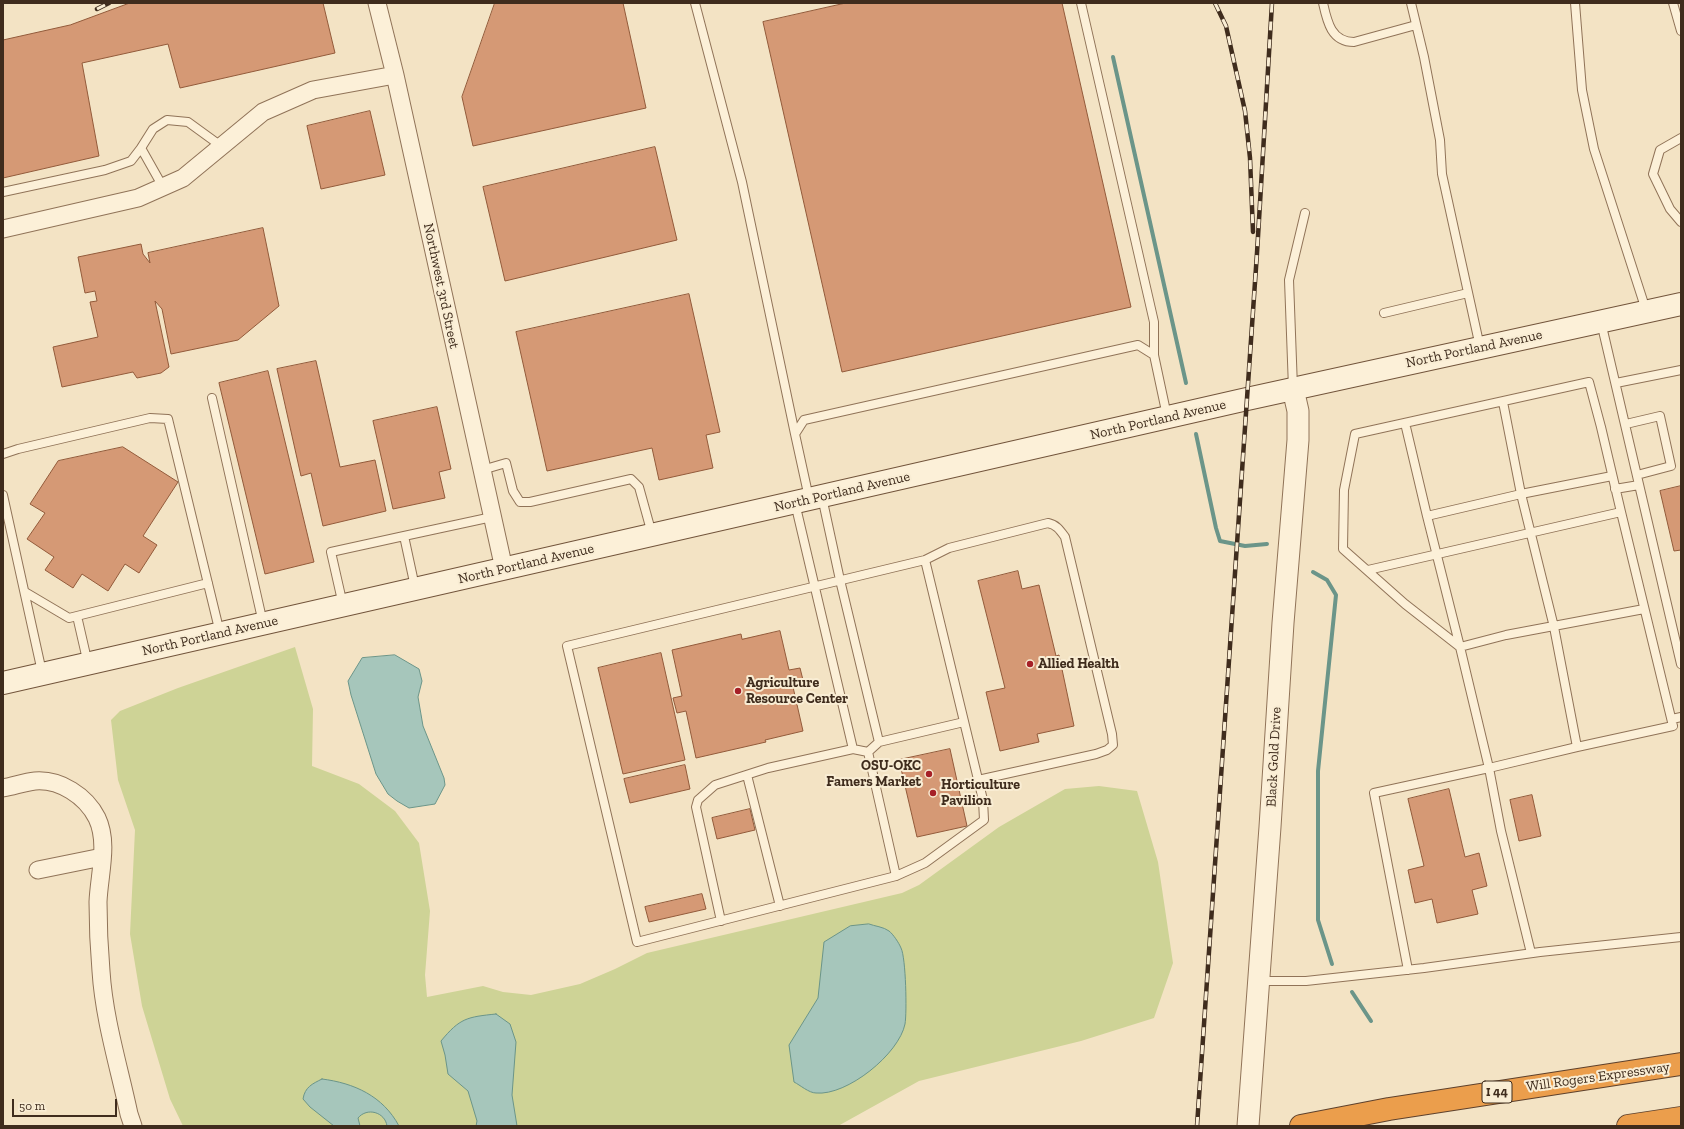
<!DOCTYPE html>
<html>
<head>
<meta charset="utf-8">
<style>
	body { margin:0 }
	#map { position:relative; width:1684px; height:1129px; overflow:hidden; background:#f3e3c4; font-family:"Zilla Slab",serif }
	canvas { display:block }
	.frame { position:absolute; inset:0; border:4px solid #3f2c1d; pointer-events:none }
	.scale { position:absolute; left:12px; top:1099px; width:105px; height:18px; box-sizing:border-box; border:2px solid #3f2c1d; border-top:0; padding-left:5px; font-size:12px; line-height:14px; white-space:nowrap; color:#3f2c1d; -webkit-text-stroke:3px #f9edd4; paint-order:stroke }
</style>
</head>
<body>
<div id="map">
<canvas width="1684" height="1129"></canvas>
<div class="frame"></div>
<div class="scale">50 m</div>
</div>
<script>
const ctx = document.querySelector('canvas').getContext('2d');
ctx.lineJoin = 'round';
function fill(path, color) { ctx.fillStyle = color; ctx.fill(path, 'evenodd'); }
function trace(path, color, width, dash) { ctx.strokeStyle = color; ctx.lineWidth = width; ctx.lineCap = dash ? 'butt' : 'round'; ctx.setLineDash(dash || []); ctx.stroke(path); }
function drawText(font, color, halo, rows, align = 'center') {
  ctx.font = font + ' "Zilla Slab",serif'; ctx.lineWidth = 4; ctx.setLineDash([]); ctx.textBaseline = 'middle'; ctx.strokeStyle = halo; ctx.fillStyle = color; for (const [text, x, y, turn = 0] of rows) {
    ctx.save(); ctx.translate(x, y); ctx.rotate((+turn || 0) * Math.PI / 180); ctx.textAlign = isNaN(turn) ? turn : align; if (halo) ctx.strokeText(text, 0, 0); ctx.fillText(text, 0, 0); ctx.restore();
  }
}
const green = new Path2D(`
	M295,647L313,709L312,766L359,784L395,811L419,843L430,911L425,975L427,997L483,986L503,992L531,995L580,984L615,969L647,953L902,893L919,885L999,827L1065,789L1099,786L1137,791L1158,862L1173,963L1154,1018L1081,1041L919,1081L838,1126H183L170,1099L142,1006L130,934L135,830L118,780L111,720L120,711L178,688Z`);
const water = new Path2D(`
	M395,655L419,669L422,681L418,697L423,726L444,778L445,785L435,804L409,808L397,801L388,794L376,774L351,695L348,681L362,658Z
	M869,924C874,926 884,927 889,931C893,934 899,943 901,948C906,958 907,1013 905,1024C899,1054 847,1096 816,1093C809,1093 800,1085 794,1082L789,1045L818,998L824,942L850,926Z
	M496,1014L510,1024L516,1042L512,1095L517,1126H476L477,1121L468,1091L448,1074L445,1055L441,1041C460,1018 467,1017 496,1014Z
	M322,1079C354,1083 383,1096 399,1126H387C385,1112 367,1107 358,1118L360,1126H334L310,1107L303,1099C305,1087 312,1084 322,1079Z`);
const stream = new Path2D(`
	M1113,57L1186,383
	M1196,434L1216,528L1220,541L1245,546L1267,544
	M1313,572L1327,580L1336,595L1318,771V920L1332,964
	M1352,992L1371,1021`);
const building = new Path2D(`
	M130,3H323L335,53L180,88L168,44L82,63L99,156L3,178V40L70,25Z
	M495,3H623L646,108L473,146L462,97Z
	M846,3H1062L1131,307L842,372L763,22Z
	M370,111L385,175L321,189L307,126Z
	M655,147L677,240L505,281L483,187Z
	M263,228L279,306L238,340L171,354L162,309L155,301L169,367L161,373L137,378L133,372L62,387L53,347L98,337L90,302L97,301L95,291L85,293L78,257L141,244L143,254L150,263L148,253Z
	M689,294L720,432L706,435L713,468L659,480L652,448L547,471L516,332Z
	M316,361L340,467L375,460L386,511L323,526L311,473L301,476L277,369Z
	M268,371L314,562L265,574L219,383Z
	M437,407L451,469L439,472L445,498L393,509L373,421Z
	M123,447L178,482L143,536L157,545L139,573L125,564L108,591L82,574L73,588L45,570L54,557L27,539L45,513L30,504L58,461Z
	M1681,486V550L1674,551L1660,491Z
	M1018,571L1022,589L1039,585L1056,656L1059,655L1074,726L1037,734L1039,742L1000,751L986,692L1005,688L978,581Z
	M780,631L789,670L800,668L804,684L793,687L803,731L765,740L766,742L696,758L686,711L677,713L673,698L682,696L672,650L741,634L742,639Z
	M661,653L685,760L623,774L598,668Z
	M950,749L967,826L917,837L899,760Z
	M685,765L690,789L630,803L624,779Z
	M1449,789L1465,857L1479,853L1487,886L1472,890L1478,914L1437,923L1432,899L1415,903L1408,870L1424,866L1408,799Z
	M1532,795L1541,836L1519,841L1510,800Z
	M750,809L755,830L717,839L712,818Z
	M702,894L706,909L649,922L645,907Z`);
const service = new Path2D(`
	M695,3L742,182L795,434
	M1081,3L1154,322V355
	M1323,3C1327,21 1331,42 1354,42L1416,25
	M1411,3L1424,57L1440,140L1442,174L1480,347
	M1575,3L1582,90L1594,149L1646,310
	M1673,3L1681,31
	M1681,138L1660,150L1653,174L1670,209L1681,222
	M163,187L141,148L153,129L167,120L188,122L221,146
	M3,192L105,170L131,161L141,148
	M1384,313L1468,293
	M1601,322L1681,664
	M1589,382L1601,427L1621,512L1673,726L1577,747L1489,768L1460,647L1405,604L1343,549L1344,490L1355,434Z
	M1616,383L1681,370
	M1293,388L1289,280L1305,213
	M212,398L263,623
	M1503,402L1521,494L1554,627L1577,747
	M1405,423L1427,516
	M1626,424L1660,416L1671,466L1637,475
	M3,454L18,449L150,418L168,419L220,633
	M482,470L506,463L513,491L520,502H530L631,479L639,487L652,534
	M1612,476L1521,494L1427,516L1460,647L1506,635L1644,609
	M1615,489L1639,485
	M3,495L42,672
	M822,497L840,580L879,742
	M809,498L795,434L804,420L1138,345L1154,355L1167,416
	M795,503L853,749
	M404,536L492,517
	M925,560L983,800L984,820L925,863L896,876L637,942L567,646L925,560L949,548L1048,523C1057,525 1060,530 1065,537L1112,734L1113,745L1107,750L1096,754L978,780
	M1368,570L1621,512
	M25,592L69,618L208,583
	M343,605L331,552L404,536L415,587
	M77,616L88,664
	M1672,719L1681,717
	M868,752L896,876
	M747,775L780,906
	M721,921L696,807L698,800L715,785L768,768L853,749L868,752L879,742L964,722
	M1408,970L1374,793L1489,768L1501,831L1531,953
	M1260,981H1306L1424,968L1540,952L1681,937`);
const minor = new Path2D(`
	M377,3L395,75L504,569
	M3,229L138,198L183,178L263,112L313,90L395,75
	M3,788C14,786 25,782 35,781C60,779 86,796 97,818C109,843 99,875 98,902C98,925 99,948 101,971C104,1019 119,1067 129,1114L133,1126
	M38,870L102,857`);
const tertiary = new Path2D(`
	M1248,1126L1270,827L1283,623L1298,440V411L1293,389`);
const secondary = new Path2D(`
	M3,683L1247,399L1681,304`);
const motorway = new Path2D(`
	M1301,1126L1389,1109L1681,1064
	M1628,1126L1681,1118`);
const rail = new Path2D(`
	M1215,3L1226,26L1245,111L1250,158L1253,232
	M97,9L109,3
	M1197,1126L1257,253L1272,3`);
const markers = [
	[1030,664,4,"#a62027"],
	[738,691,4,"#a62027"],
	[929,774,4,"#a62027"],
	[933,793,4,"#a62027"]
];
const shields = [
	[1497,1092,30]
];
const shieldNames = [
	["I 44",1497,1092]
];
const streetNames = [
	["Northwest 3rd Street",441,286,78],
	["North Portland Avenue",1474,349,-12],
	["North Portland Avenue",1158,420,-13],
	["North Portland Avenue",842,492,-13],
	["North Portland Avenue",526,564,-13],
	["North Portland Avenue",210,636,-13],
	["Black Gold Drive",1274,757,-87],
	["Will Rogers Expressway",1598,1077,-8]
];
const poiNames = [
	["Allied Health",1038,664],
	["Agriculture",746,683],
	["Resource Center",746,699],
	["OSU-OKC",921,766,"right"],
	["Famers Market",921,782,"right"],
	["Horticulture",941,785],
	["Pavilion",941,801]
];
fill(green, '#ced396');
fill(water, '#a6c6bb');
trace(water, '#6b9589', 1);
trace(stream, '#6b9589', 4);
fill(building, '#d59975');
trace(building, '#925a3a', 1);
trace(service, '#907358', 10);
trace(minor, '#907358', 19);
trace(tertiary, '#907358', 23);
trace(secondary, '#72543b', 24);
trace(motorway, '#5e412c', 24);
trace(service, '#fcf0d8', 8);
trace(minor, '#fcf0d8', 17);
trace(tertiary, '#fcf0d8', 21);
trace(secondary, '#fcf0d8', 22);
trace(motorway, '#eb9e4c', 22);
trace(rail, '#3f2c1d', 4.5);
trace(rail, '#f9edd4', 3, [9]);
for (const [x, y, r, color] of markers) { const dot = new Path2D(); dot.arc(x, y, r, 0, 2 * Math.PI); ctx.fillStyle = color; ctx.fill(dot); trace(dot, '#f9edd4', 1.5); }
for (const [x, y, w] of shields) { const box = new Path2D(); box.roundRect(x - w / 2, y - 11, w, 22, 3); ctx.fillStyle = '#f9edd4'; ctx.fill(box); trace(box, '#3f2c1d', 1); }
drawText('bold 13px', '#3f2c1d', null, shieldNames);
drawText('14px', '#3f2c1d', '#f9edd4', streetNames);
drawText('bold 14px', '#3f2c1d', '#f9edd4', poiNames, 'left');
</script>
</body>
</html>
